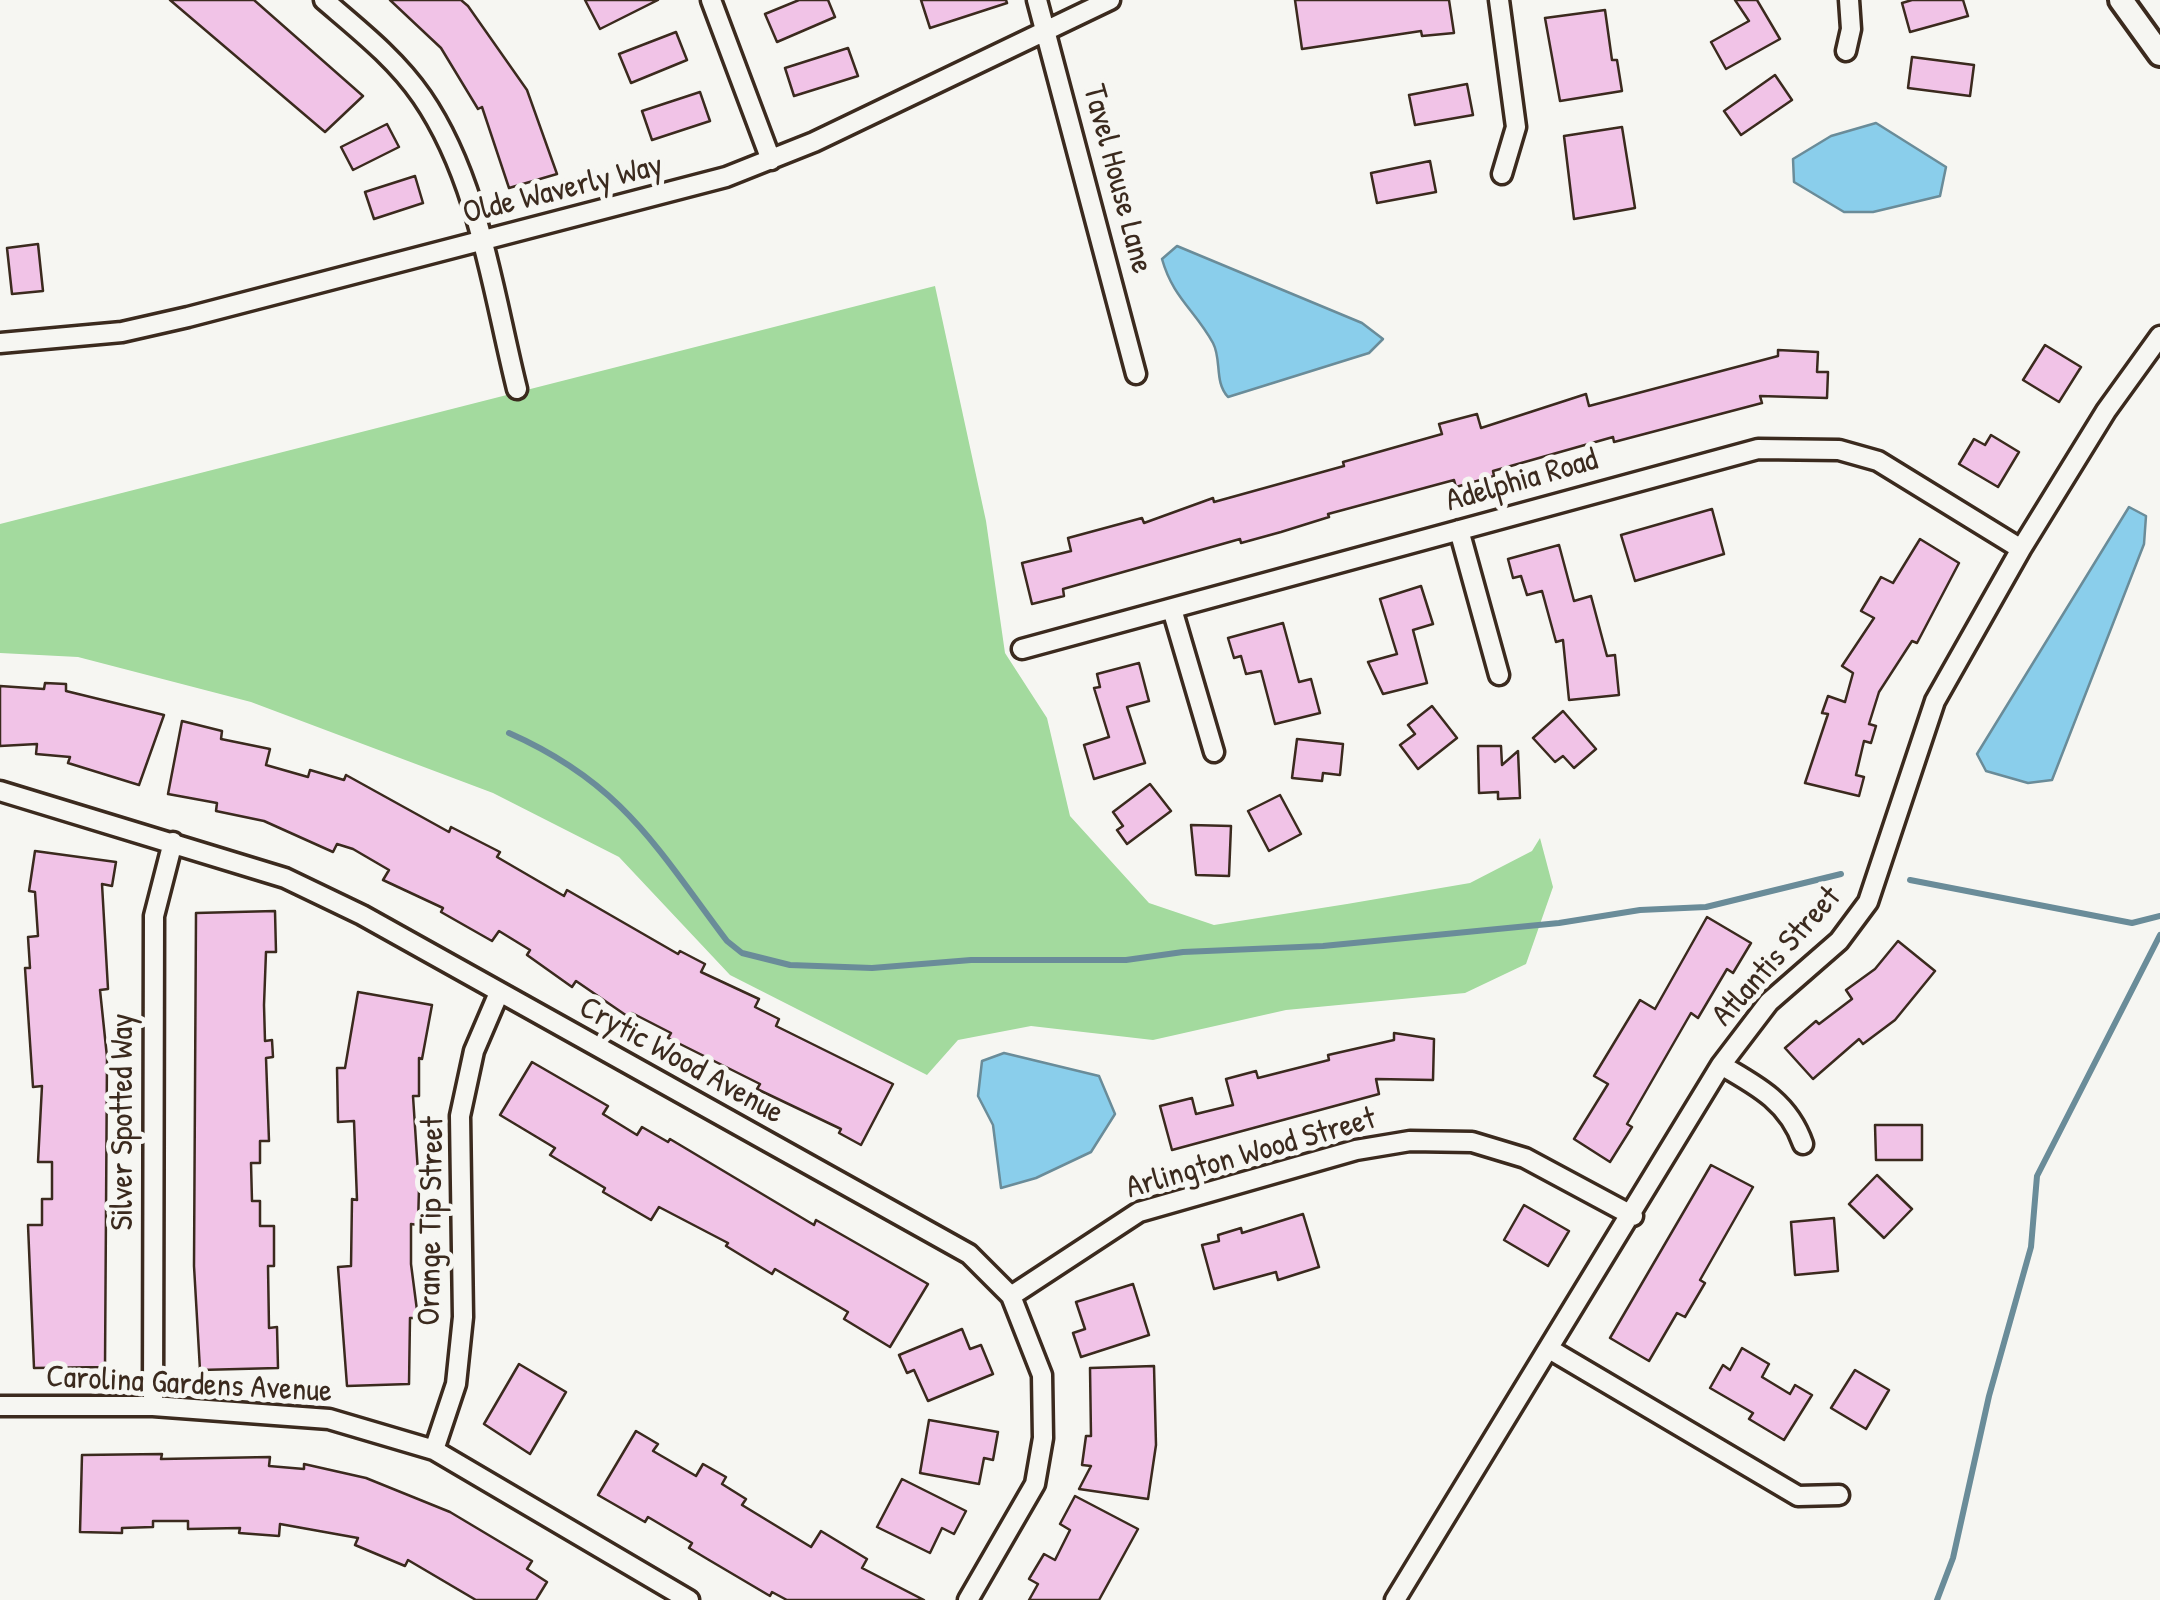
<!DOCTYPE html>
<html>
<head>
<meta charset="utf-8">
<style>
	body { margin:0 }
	canvas { display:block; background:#f6f6f2 }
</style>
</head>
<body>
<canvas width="2160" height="1600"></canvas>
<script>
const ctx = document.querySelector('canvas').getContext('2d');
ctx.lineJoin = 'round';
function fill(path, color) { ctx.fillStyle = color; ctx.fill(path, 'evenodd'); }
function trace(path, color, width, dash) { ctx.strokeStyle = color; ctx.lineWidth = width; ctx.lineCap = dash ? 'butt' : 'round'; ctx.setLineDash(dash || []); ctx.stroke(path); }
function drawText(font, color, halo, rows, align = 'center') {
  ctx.font = font + ' "Patrick Hand",sans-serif'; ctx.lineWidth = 10; ctx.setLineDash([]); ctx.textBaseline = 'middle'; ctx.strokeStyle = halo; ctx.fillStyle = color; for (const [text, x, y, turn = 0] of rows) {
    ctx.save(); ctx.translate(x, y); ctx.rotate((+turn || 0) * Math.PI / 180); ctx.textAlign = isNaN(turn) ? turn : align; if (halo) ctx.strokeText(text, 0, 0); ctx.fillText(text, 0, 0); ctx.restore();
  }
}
const green = new Path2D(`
	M935,286L986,521L1005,653L1047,718L1070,816L1149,903L1214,925L1347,904L1470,883L1532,851L1540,838L1553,887L1526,964L1465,993L1286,1010L1153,1040L1031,1026L958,1040L927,1075L730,975L619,857L493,793L251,702L78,657L0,653V524Z`);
const water = new Path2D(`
	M1876,123L1946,167L1940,196L1873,212H1844L1794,182L1793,159L1831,136Z
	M1177,246L1362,323L1383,339L1369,353L1228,397C1214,382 1222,360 1213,343C1195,310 1173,298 1162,259Z
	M2129,507L2146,516L2144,544L2052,780L2028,783L1986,771L1977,754Z
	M1004,1053L1099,1076L1115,1114L1091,1152L1036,1178L1001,1188L993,1125L978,1096L982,1061Z`);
const stream = new Path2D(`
	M509,733C622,783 656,847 727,941L742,953L790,965L872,968L971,960H1126L1183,952L1323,946L1559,923L1640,910L1706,907L1841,874
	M1910,880L2132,923L2160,916
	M1937,1600L1953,1558L1989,1396L2031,1247L2037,1176L2160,935`);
const building = new Path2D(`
	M170,0H254L363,96L325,132Z
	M390,0H461L468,6L527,90L557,174L509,188L482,107L478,109L441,48Z
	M585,0H658L600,29Z
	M799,0H828L835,17L777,42L765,14Z
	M921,0H1006L1007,3L930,28Z
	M1295,0H1449L1454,33L1422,36L1421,31L1302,49Z
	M1735,0H1757L1780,39L1726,69L1711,42L1749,21Z
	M1912,0H1963L1968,16L1910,32L1902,3Z
	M1605,10L1612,60H1617L1622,91L1560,101L1545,18Z
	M676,32L687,60L631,83L619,54Z
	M848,48L858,76L794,96L785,68Z
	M1912,57L1974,65L1970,96L1908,88Z
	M1775,75L1792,100L1741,135L1724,111Z
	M1467,84L1473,115L1415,125L1409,95Z
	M700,92L710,121L652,140L642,111Z
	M387,124L399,147L353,170L341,147Z
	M1622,127L1635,208L1574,219L1564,136Z
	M1430,161L1436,192L1377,203L1371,173Z
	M415,176L423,203L374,219L365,192Z
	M38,244L43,291L12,294L7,248Z
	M2045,345L2081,367L2059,402L2023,380Z
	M1778,350L1818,352L1817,372H1828L1827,398L1760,396L1762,403L1614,442L1613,437L1493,471L1494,476L1456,487L1454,480L1328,514L1329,517L1281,532L1241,543L1240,539L1063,589L1064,596L1032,604L1022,563L1071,551L1068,538L1142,518L1144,523L1213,498L1214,502L1344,466L1343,462L1442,434L1439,424L1477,414L1481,428L1586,394L1589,406L1778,356Z
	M1991,435L2019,452L1998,487L1959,464L1974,439L1985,445Z
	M1712,509L1724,554L1635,581L1621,535Z
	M1920,539L1959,563L1917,643L1912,641L1879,692L1869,724L1876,726L1871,743L1864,741L1856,775L1864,777L1859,796L1805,783L1828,714L1822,713L1828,696L1845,702L1853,673L1842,666L1874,618L1861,611L1881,577L1893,583Z
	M1559,545L1574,601L1591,596L1607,656L1615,655L1619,695L1569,700L1563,640L1556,642L1542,591L1527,595L1521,576L1513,578L1508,559Z
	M1421,586L1433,624L1413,630L1427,683L1383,694L1368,662L1397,654L1380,599Z
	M1283,623L1299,682L1311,679L1320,713L1275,724L1261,671L1246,674L1241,656L1234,658L1228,638Z
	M1139,663L1149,701L1127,707L1145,763L1094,779L1084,745L1109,737L1094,688L1100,687L1097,674Z
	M45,683L66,684V691L164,715L139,785L68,763L70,757L36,754L37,744L0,746V686L44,689Z
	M1432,706L1457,738L1418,769L1400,745L1415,734L1408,725Z
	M1563,711L1596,749L1574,768L1563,756L1555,762L1533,738Z
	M182,721L222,731L221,739L270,749L266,765L308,777L310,770L344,780L346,775L449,832L451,827L500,852L497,857L564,896L567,890L678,954L680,951L705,964L701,972L759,999L755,1007L779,1019L776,1026L893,1084L861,1145L839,1133L841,1129L757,1089L760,1084L668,1038L671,1033L632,1013L630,1018L576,981L572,987L527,955L530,950L499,931L492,941L441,912L443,908L383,880L389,870L353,849L337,844L333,852L264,821L216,811L217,803L168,794Z
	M1297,739L1343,744L1340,775L1323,773L1322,781L1292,778Z
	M1478,746H1501L1502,765L1518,751L1520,798L1498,799V792L1479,793Z
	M1150,784L1171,811L1127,844L1117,830L1123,826L1113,812Z
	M1280,795L1301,834L1269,851L1248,811Z
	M1191,825L1231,826L1229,876L1196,875Z
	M35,851L116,862L112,886L102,884L108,989L100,990L107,1057L105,1367L34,1368L28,1225H42V1199H52V1162H38L42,1086L33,1087L25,968H30L28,937L38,936L35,892L29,891Z
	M275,911L276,952H266L264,1005L265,1041L272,1040L273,1057L266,1058L269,1141H260V1163H251L252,1201H260V1226H274V1266H268L269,1328L277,1327L278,1368L200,1370L194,1266L196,913Z
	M1707,917L1751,943L1733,973L1727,969L1698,1018L1691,1013L1627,1124L1632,1127L1610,1162L1574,1139L1608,1084L1594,1076L1640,1000L1655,1009Z
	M1898,941L1935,971L1895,1020L1863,1044L1859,1039L1813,1079L1785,1048L1816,1021L1819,1024L1852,999L1846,990L1875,969Z
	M358,992L432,1005L422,1059L419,1058V1096H413L419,1188L418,1225L411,1224V1264L418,1318H410L409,1384L347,1386L338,1267L351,1266L352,1199L357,1200L354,1121L338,1122L337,1068H345Z
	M1394,1033L1434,1039L1433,1080L1376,1079L1379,1094L1172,1150L1160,1106L1192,1098L1196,1114L1233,1105L1226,1079L1256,1071L1258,1078L1329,1060L1328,1055L1394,1040Z
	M532,1062L608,1106L603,1114L637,1135L642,1127L668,1142L670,1139L814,1225L816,1220L928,1284L890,1347L844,1319L848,1312L775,1269L772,1274L726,1246L728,1243L659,1207L651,1220L603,1192L605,1188L550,1155L555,1148L500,1115Z
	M1875,1125H1922V1160H1876Z
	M1711,1165L1753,1187L1700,1280L1705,1283L1685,1317L1677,1313L1649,1361L1610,1338Z
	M1877,1175L1912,1209L1884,1238L1849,1204Z
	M1524,1205L1569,1231L1548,1266L1504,1240Z
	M1303,1214L1319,1267L1278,1280L1276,1272L1214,1289L1202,1245L1219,1241L1218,1235L1241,1228L1242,1233Z
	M1834,1218L1838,1271L1795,1275L1791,1222Z
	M1133,1284L1149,1335L1081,1357L1073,1333L1085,1329L1076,1302Z
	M962,1329L970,1349L981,1345L993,1374L928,1401L914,1370L907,1373L899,1355Z
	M1742,1348L1769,1364L1762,1377L1790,1394L1795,1385L1812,1395L1784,1440L1749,1419L1753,1413L1710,1388L1723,1365L1730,1370Z
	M519,1364L566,1392L530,1454L484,1424Z
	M1154,1366L1156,1445L1148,1499L1079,1489L1091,1466L1082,1465L1086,1436H1091L1090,1368Z
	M1855,1370L1889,1390L1866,1429L1831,1408Z
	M929,1420L998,1432L993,1460L984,1458L979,1484L920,1473Z
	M636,1431L658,1444L653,1451L696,1476L703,1464L726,1477L722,1484L746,1499L742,1505L811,1547L821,1531L867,1559L862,1568L924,1600H787L772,1592L770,1596L709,1560L689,1548L692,1543L648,1517L645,1522L598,1495Z
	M162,1454L161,1459L270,1457L269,1466L304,1469V1464L366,1478L450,1512L532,1561L527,1569L547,1582L536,1600H476L408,1560L405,1566L355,1545L358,1538L280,1524L279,1536L239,1533L240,1528L188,1529V1521H153V1527L122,1528V1533L80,1532L82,1455Z
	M902,1479L966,1511L954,1534L942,1528L930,1553L877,1527Z
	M1075,1496L1138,1529L1099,1600H1029L1038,1584L1029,1579L1044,1554L1055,1560L1070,1530L1060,1524Z`);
const minor = new Path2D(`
	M324,0C359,30 396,59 422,97C479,180 493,293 517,389
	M711,0L771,160
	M1037,0L1136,374
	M1499,0L1516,127L1502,174
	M1846,51L1851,29L1849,0
	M0,343L122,332L188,317L726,177L814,142L1110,0
	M1459,530L1499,675
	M1172,609L1214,752
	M1022,649L1758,449L1839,450L1878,461L2021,549
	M0,791L285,878L362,915L969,1254L1011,1296L1042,1375L1043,1438L1035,1484L968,1600
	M1721,1065C1758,1086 1789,1103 1803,1144
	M1011,1296L1139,1212L1356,1150L1410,1141L1472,1142L1525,1158L1633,1216
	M1551,1350L1798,1496L1839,1495
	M0,1406H153L329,1419L434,1450L689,1600
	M153,1406L154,916L173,842
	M434,1450L456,1384L463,1317L460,1116L474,1051L498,995
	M1395,1600L1721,1065L1769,1002L1839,941L1868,902L1935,701L2021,549L2106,411L2160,336`);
const tertiary = new Path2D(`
	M2121,0L2160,54`);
const streetNames = [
	["Tavel House Lane",1117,179,75],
	["Olde Waverly Way",563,190,-14],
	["Adelphia Road",1522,481,-16],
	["Atlantis Street",1777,957,-48],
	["Crytic Wood Avenue",681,1061,29],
	["Silver Spotted Way",123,1122,-90],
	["Arlington Wood Street",1251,1154,-16],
	["Orange Tip Street",432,1221,-89],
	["Carolina Gardens Avenue",189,1385,3]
];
fill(green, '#a3da9e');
fill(water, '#8aceeb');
trace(water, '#6a8c99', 2.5);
trace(stream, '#6a8c99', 6);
fill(building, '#f1c3e7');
trace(building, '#3b2a1e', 2.5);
trace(minor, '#3b2a1e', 25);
trace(tertiary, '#3b2a1e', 30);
trace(minor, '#f6f6f2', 18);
trace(tertiary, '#f6f6f2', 22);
drawText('32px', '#3b2a1e', '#f6f6f2', streetNames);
</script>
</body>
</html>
